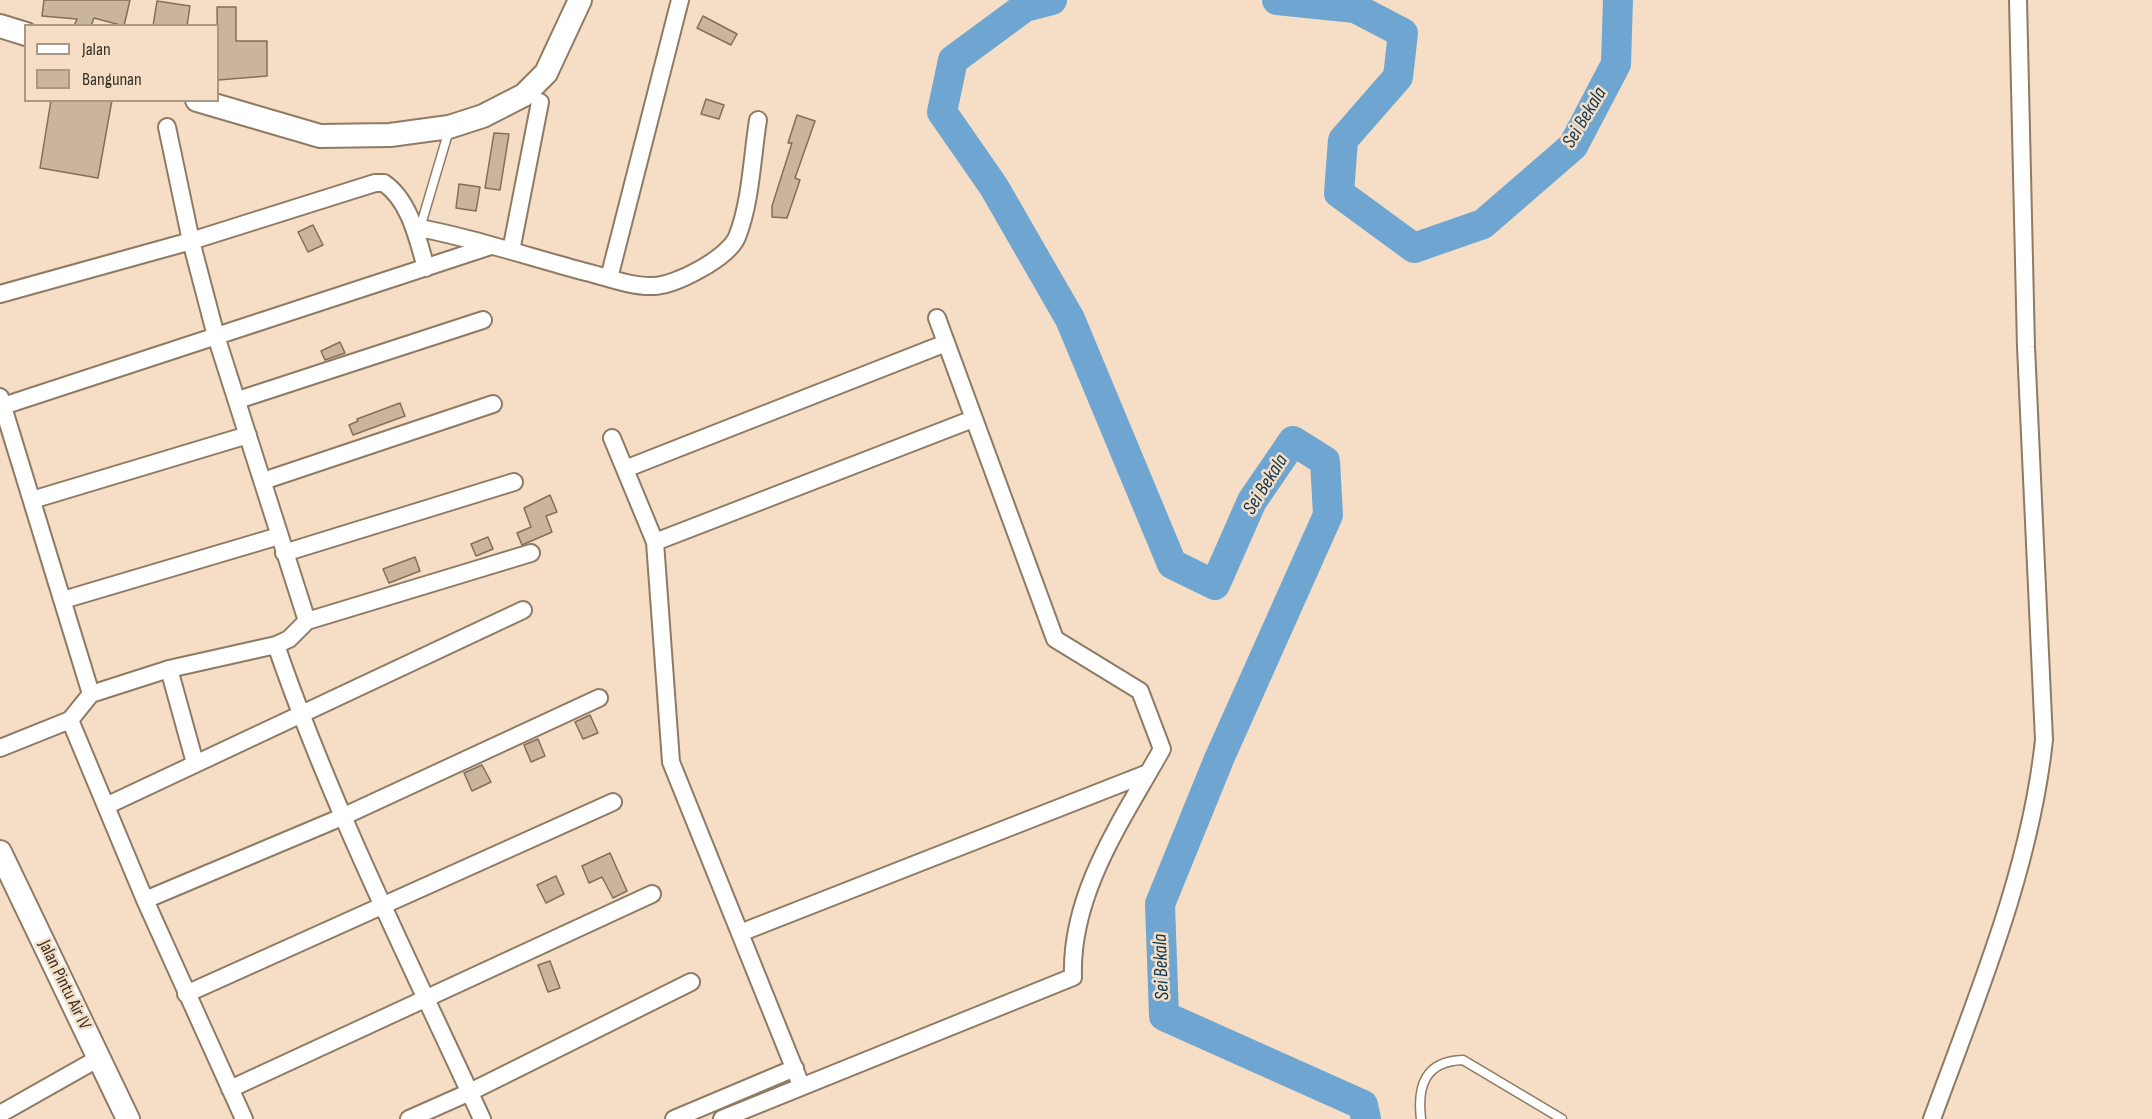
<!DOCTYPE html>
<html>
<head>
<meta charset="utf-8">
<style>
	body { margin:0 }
	#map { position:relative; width:2152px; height:1119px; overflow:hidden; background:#f5dec5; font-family:"Sofia Sans Condensed",sans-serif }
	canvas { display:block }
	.legend { position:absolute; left:24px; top:24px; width:195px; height:78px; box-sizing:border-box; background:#f5dec5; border:2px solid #aa9885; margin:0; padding:8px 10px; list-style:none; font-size:18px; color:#393026 }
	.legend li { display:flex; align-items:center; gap:12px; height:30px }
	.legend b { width:30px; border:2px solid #aa9885 }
</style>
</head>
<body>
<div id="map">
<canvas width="2152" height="1119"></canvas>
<ul class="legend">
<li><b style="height:8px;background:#fff"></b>Jalan</li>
<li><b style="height:16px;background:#cab49c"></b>Bangunan</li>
</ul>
</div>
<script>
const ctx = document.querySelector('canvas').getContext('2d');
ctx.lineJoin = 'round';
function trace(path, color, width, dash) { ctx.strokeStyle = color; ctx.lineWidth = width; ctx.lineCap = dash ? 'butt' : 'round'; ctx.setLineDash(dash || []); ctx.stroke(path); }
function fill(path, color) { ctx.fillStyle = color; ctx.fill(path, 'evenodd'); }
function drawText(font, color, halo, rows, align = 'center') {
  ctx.font = font + ' "Sofia Sans Condensed",sans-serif'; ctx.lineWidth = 5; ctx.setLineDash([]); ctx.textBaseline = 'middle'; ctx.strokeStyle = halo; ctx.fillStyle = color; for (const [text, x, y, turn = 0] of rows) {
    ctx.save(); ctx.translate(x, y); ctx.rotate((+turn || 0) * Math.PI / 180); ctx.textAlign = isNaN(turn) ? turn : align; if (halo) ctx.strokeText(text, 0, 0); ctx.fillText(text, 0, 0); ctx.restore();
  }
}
const river = new Path2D(`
	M1052,0L1025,7L953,60L942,112L994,187L1070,319L1172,564L1215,585L1252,501L1293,441L1325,461L1328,515L1219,759L1160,904L1164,1016L1363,1105L1366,1119
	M1277,0L1355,8L1403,33L1398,77L1343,140L1339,193L1414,248L1483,224L1573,146L1616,64L1618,0`);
const building = new Path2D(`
	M44,0H130L124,26L94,18L91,26H74L77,19L42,16Z
	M157,1L190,6L187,26H153Z
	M217,7H236V41H267V76L218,80Z
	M703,16L737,34L731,45L697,28Z
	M706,99L724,105L719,119L701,114Z
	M51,100H112L98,178L40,168Z
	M797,115L815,121L795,178L800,180L787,218L772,217V206L792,143H788Z
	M494,133L509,134L500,190L485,188Z
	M459,184L480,187L476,211L456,208Z
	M313,225L323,245L308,252L298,232Z
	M340,342L345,353L325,360L321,351Z
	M400,403L405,416L353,435L349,425L358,421L357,419Z
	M550,495L557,512L546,516L552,532L522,545L517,533L531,527L524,508Z
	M488,537L493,549L476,556L471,544Z
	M415,557L420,571L389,583L383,569Z
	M590,715L598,733L583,739L575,722Z
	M538,739L545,756L531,762L524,745Z
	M482,765L491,782L472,791L464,773Z
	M610,853L627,891L613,898L602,877L589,883L582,866Z
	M556,876L564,894L546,903L537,885Z
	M550,961L560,988L548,992L538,965Z`);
const lane = new Path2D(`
	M420,228L449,130
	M1421,1119C1417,1086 1425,1061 1463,1060L1562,1119`);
const street = new Path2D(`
	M414,227C470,237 526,256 582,271C604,276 630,287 653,286C675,286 728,258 737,237C751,202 752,157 758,120
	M511,251L540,102
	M609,278L680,0
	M0,294L191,241L375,183H384C410,201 418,240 426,268
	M0,397L91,694
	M238,400L483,320
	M3,406L491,246
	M612,438L655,542L671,762L801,1085
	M625,469L946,343
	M263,481L493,404
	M32,500L248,435
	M655,542L973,419
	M284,553L514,482
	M63,600L279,536
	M307,621L531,553
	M276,645C332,808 410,962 482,1119
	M169,669L195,763
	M70,720L145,900L244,1119
	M0,748L70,720L91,694L169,669L276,645L289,639L307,621L216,336L191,241L167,127
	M108,805L523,610
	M145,900L342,817L599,698
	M740,933L1148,773
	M186,994L613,802
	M230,1089L652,894
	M0,1114L99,1058
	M409,1119L470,1092L691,982
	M674,1119L795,1068
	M722,1119L1073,977C1070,893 1123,819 1162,749L1140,691L1055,639L937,318
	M1932,1119C1977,996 2030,871 2044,740L2026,347L2018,0`);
const secondary = new Path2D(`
	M0,26L26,34
	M197,100L320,136L390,135L449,127L483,116L524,95L546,73L580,0
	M0,852L128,1119`);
const streetNames = [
	["Jalan Pintu Air IV",64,985,64]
];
const waterNames = [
	["Sei Bekala",1585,118,-59],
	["Sei Bekala",1266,485,-58],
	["Sei Bekala",1162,967,-92]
];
trace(river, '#6fa6d1', 30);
fill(building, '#cab49c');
trace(building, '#836e59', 1.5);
trace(lane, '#8f7a64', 11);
trace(street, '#8f7a64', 20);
trace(secondary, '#8f7a64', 26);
trace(lane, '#fff', 8);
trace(street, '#fff', 16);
trace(secondary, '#fff', 22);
drawText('18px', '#393026', '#f5dec5', streetNames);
drawText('italic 20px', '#0c3856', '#f5dec5', waterNames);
</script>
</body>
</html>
